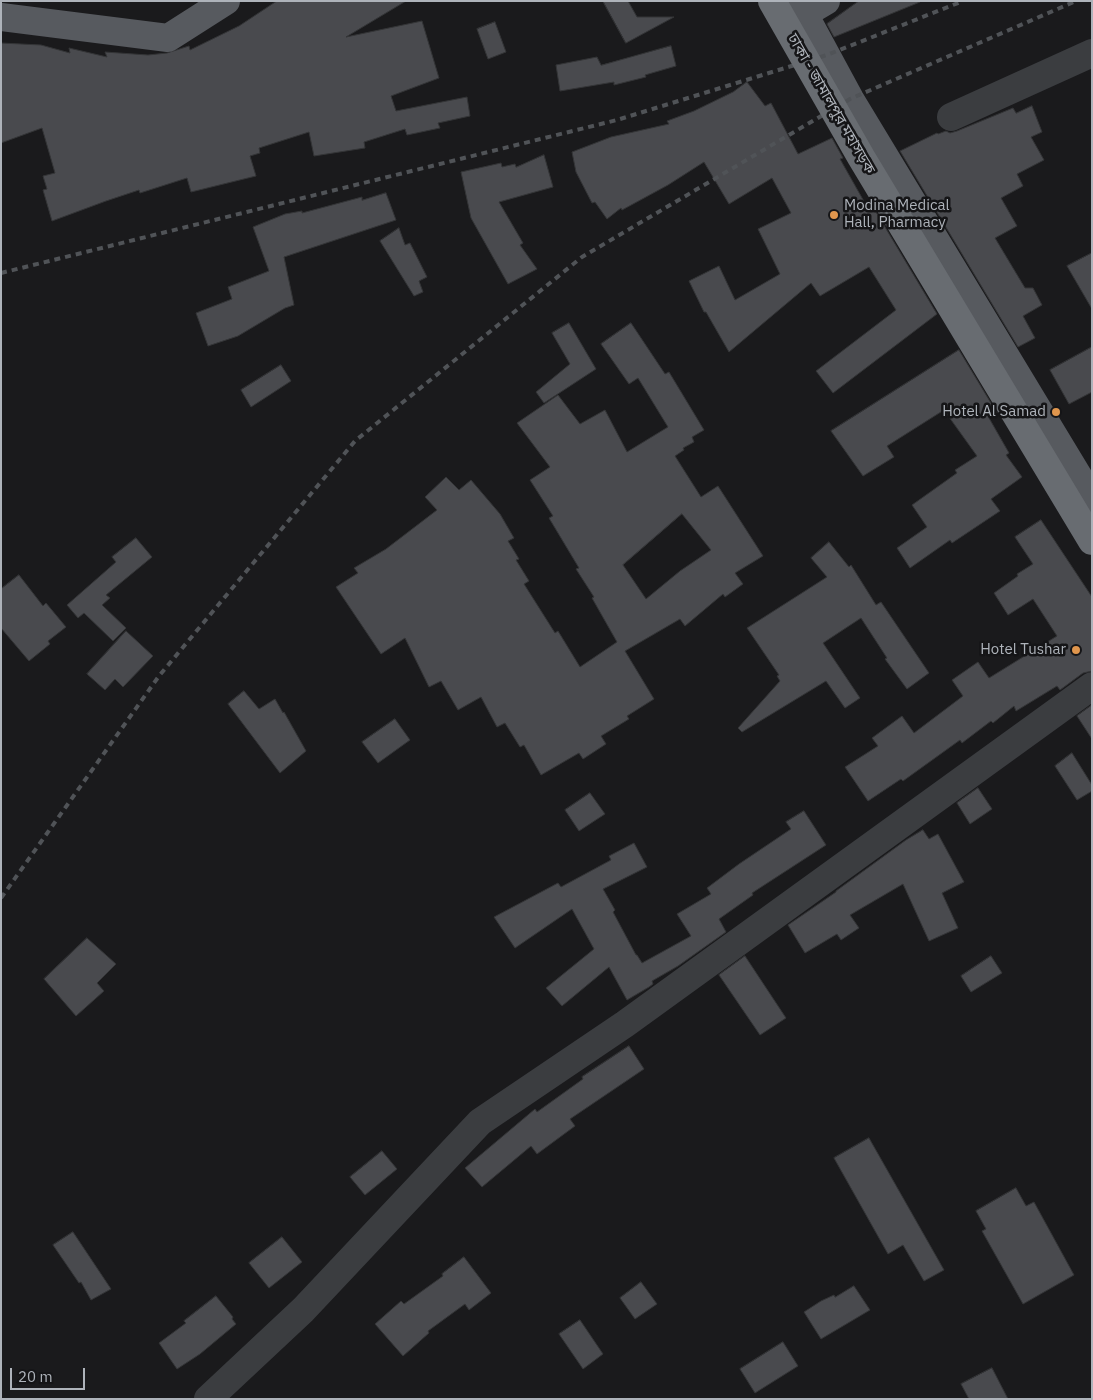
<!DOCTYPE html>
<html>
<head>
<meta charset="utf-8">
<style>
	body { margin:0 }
	#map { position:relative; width:1093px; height:1400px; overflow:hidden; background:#1a1a1c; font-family:"IBM Plex Sans",sans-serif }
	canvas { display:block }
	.frame { position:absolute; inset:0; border:2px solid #aeb3ba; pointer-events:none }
	.scale { position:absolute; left:10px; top:1368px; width:75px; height:22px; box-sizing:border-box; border:2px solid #aeb3ba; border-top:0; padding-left:6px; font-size:15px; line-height:18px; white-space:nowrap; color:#aeb3ba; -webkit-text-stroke:4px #151517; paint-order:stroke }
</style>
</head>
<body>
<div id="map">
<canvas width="1093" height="1400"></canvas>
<div class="frame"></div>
<div class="scale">20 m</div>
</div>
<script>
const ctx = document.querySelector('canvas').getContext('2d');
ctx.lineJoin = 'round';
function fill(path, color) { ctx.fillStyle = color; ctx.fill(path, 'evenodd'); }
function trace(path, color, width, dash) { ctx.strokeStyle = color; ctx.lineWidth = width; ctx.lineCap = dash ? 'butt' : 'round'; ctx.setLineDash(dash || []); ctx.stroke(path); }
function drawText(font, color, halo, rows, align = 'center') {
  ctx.font = font + ' "IBM Plex Sans","Noto Sans Bengali",sans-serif'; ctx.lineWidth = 5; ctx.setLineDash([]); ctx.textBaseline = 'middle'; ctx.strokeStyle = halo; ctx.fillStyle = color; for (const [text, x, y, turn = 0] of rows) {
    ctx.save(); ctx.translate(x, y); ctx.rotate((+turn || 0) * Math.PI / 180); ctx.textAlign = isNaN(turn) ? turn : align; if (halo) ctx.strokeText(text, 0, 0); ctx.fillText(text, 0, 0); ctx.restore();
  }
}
const building = new Path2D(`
	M277,1H406L346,37L422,21L439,78L391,96L396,111L467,97L470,116L438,123L440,128L407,135L405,129L364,142L365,148L314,156L309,132L259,148L260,153L250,156L256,176L191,192L187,178L140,193L139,190L106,201L52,221L43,190L47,189L43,176L55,173L42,128L1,143V43L41,45L70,53L69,48L107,57L105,52L148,55L167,53L189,46L190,50L239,26Z
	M603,1H628L637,17H674L626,43Z
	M859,1H920V2L834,37L827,24Z
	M495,22L506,52L488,59L477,29Z
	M671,46L676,66L645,75L646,77L614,85V82L560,91L556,65L597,57L601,65Z
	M747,82L765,106L771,103L798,154L832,138L843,158L840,159L866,205L870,202L937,314L833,393L816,371L896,310L869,267L820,296L811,283L729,352L706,312H704L689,281L719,266L735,300L780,274L758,229L791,213L772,178L729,204L704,162L668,185L622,210L621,208L607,219L595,202L592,203L576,172L572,152L611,137L669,124L667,121L694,111L733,92Z
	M1032,106L1042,132L1031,137L1044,160L1017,174L1023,186L1001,198L1017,226L995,238L1025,288H1033L1042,305L1023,316L1035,338L1018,347L900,151L937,133L938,134L946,131L950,133L957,131L1013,108L1016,113Z
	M544,155L553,187L499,202L523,243L520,245L537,269L508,284L471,218L461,172L501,163L502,167L515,164L516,167Z
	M386,193L396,220L284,257L294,305L285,308L238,336L208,346L196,313L232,299L228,287L269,271L253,227L285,214L302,211V213L362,197V200Z
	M399,228L405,245L410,243L427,277L419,281L423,292L414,296L380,241Z
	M1092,253V309L1067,266Z
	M569,323L596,369L544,403L536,392L570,364L552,333Z
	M631,323L665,374L669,372L704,430L692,437L694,442L683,448L684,450L675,456L701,497L718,486L763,556L735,573L743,584L725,597L723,594L685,626L680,619L625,651L654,699L627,716L629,719L601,736L606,744L583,759L579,753L541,775L524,745L520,747L505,723L497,727L481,697L458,710L441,681L429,687L405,638L381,654L336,587L358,573L354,568L386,549L437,510L425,497L446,477L459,490L471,480L500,514L514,538L508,541L519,559L516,560L529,581L524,584L555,633L558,631L580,667L617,642L592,598L594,597L576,569L579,568L549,518L553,516L530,480L550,467L517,423L558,395L580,424L605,410L627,452L668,427L638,378L629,384L601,344ZM682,514L711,550L680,571L646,599L623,565Z
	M1092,347V392L1069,404L1050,370Z
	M959,350L997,413L989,418L1009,453L1006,455L1022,477L991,499L1000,511L952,543L950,540L910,568L897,548L927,527L912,505L957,473L955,470L977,456L944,410L887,446L894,457L863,476L831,431Z
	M281,365L291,381L251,407L241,390Z
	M1041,520L1092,597V671L1083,673L1060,690L1057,686L1016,711L1014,706L993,723L991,721L962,743L960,740L903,781L901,779L868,801L845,767L878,746L872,738L902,716L914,733L963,696L952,680L978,662L989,678L1057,636L1033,599L1008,615L994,593L1018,576L1017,574L1033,564L1015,537Z
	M136,538L152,557L106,595L110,598L102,605L126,628L113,641L84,613L78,618L67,605L116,562L112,557Z
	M829,542L849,567L851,565L876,605L881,602L929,673L907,689L885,659L887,658L861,618L823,643L860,698L845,708L826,681L742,732L738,728L780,681L777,676L779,675L747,628L827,577L811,558Z
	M19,575L43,606L46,603L66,627L48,641L50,644L29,661L1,628V589Z
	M126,631L153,656L123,687L115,679L105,690L87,674Z
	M244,691L259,709L275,699L283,713L284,712L306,751L280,773L228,704Z
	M1092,705V739L1077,716Z
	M395,719L410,740L378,763L362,742Z
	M1072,753L1092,785V791L1077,800L1055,766Z
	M978,788L992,809L970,824L957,803Z
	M590,793L605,814L579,831L565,810Z
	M804,811L826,845L752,893L753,895L719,919L726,932L678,966L652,981L653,984L649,987L627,1000L609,967L562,1006L546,988L594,949L572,909L515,948L494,917L558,883L561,887L611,860L609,856L634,843L647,867L603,889L615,910L613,912L636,955H637L642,963L691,936L677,914L711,894L707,888L739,864L791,829L786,822Z
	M923,830L929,839L938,834L964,882L942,893L958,928L929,941L903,884L850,915L859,928L841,940L837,934L805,953L788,925L836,892V891L906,840Z
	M87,938L116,964L97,983L104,991L76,1016L44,979Z
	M745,956L786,1018L760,1035L719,975Z
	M991,956L1002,973L971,992L961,976Z
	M629,1046L644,1069L570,1119L575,1126L537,1154L531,1146L482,1187L465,1168L535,1109L537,1112L583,1079L582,1077Z
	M869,1138L944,1270L924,1281L903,1245L888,1254L834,1158Z
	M382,1151L397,1169L365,1195L350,1177Z
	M1016,1188L1026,1206L1034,1202L1074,1275L1023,1304L982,1231L986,1229L976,1211Z
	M73,1232L111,1289L91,1300L81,1282L79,1283L53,1245Z
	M282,1237L302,1262L269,1288L249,1263Z
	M464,1257L491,1293L469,1310L465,1304L428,1331L429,1333L403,1356L375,1324L401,1301L404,1304L443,1276L442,1274Z
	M641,1282L657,1304L635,1319L620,1298Z
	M854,1286L870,1310L821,1339L804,1312L821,1301L834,1295L835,1297Z
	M216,1296L233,1317L232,1319L236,1324L200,1354L177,1369L159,1343L186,1323L184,1321Z
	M580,1320L603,1354L583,1369L559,1334Z
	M783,1342L798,1366L755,1393L740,1369Z
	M992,1368L1008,1399H969L961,1384Z`);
const minor = new Path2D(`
	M951,117L1092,53
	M208,1399L303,1310L480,1122L625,1024L1092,686`);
const major = new Path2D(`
	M797,1L850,99L1092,499
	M804,14L826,1
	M1,17L168,38L226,1`);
const rail = new Path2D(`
	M1,273L617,120L827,55L963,1
	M1,898L159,676L355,441L582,257L850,99L1076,1`);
const highwayBridge = new Path2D(`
	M772,1L861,157L1092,541`);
const markers = [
	[834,215,5,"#e0964d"],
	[1056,412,5,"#e0964d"],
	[1076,650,5,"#e0964d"]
];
const streetNames = [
	["ঢাকা - জামালপুর মহাসড়ক",831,104,60]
];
const poiNames = [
	["Modina Medical",844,206,"left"],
	["Hall, Pharmacy",844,223,"left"],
	["Hotel Al Samad",1046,412],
	["Hotel Tushar",1066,650]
];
fill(building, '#494a4e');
trace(building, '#343537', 1);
trace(minor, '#3b3d40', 28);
trace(major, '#575a5f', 28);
trace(rail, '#505357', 4, [6, 5]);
trace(highwayBridge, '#686c71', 28);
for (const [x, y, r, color] of markers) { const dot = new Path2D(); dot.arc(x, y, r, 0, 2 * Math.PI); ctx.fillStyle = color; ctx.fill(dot); trace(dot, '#151517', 2); }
drawText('15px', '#aeb3ba', '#151517', streetNames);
drawText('15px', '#aeb3ba', '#151517', poiNames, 'right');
</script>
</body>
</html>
